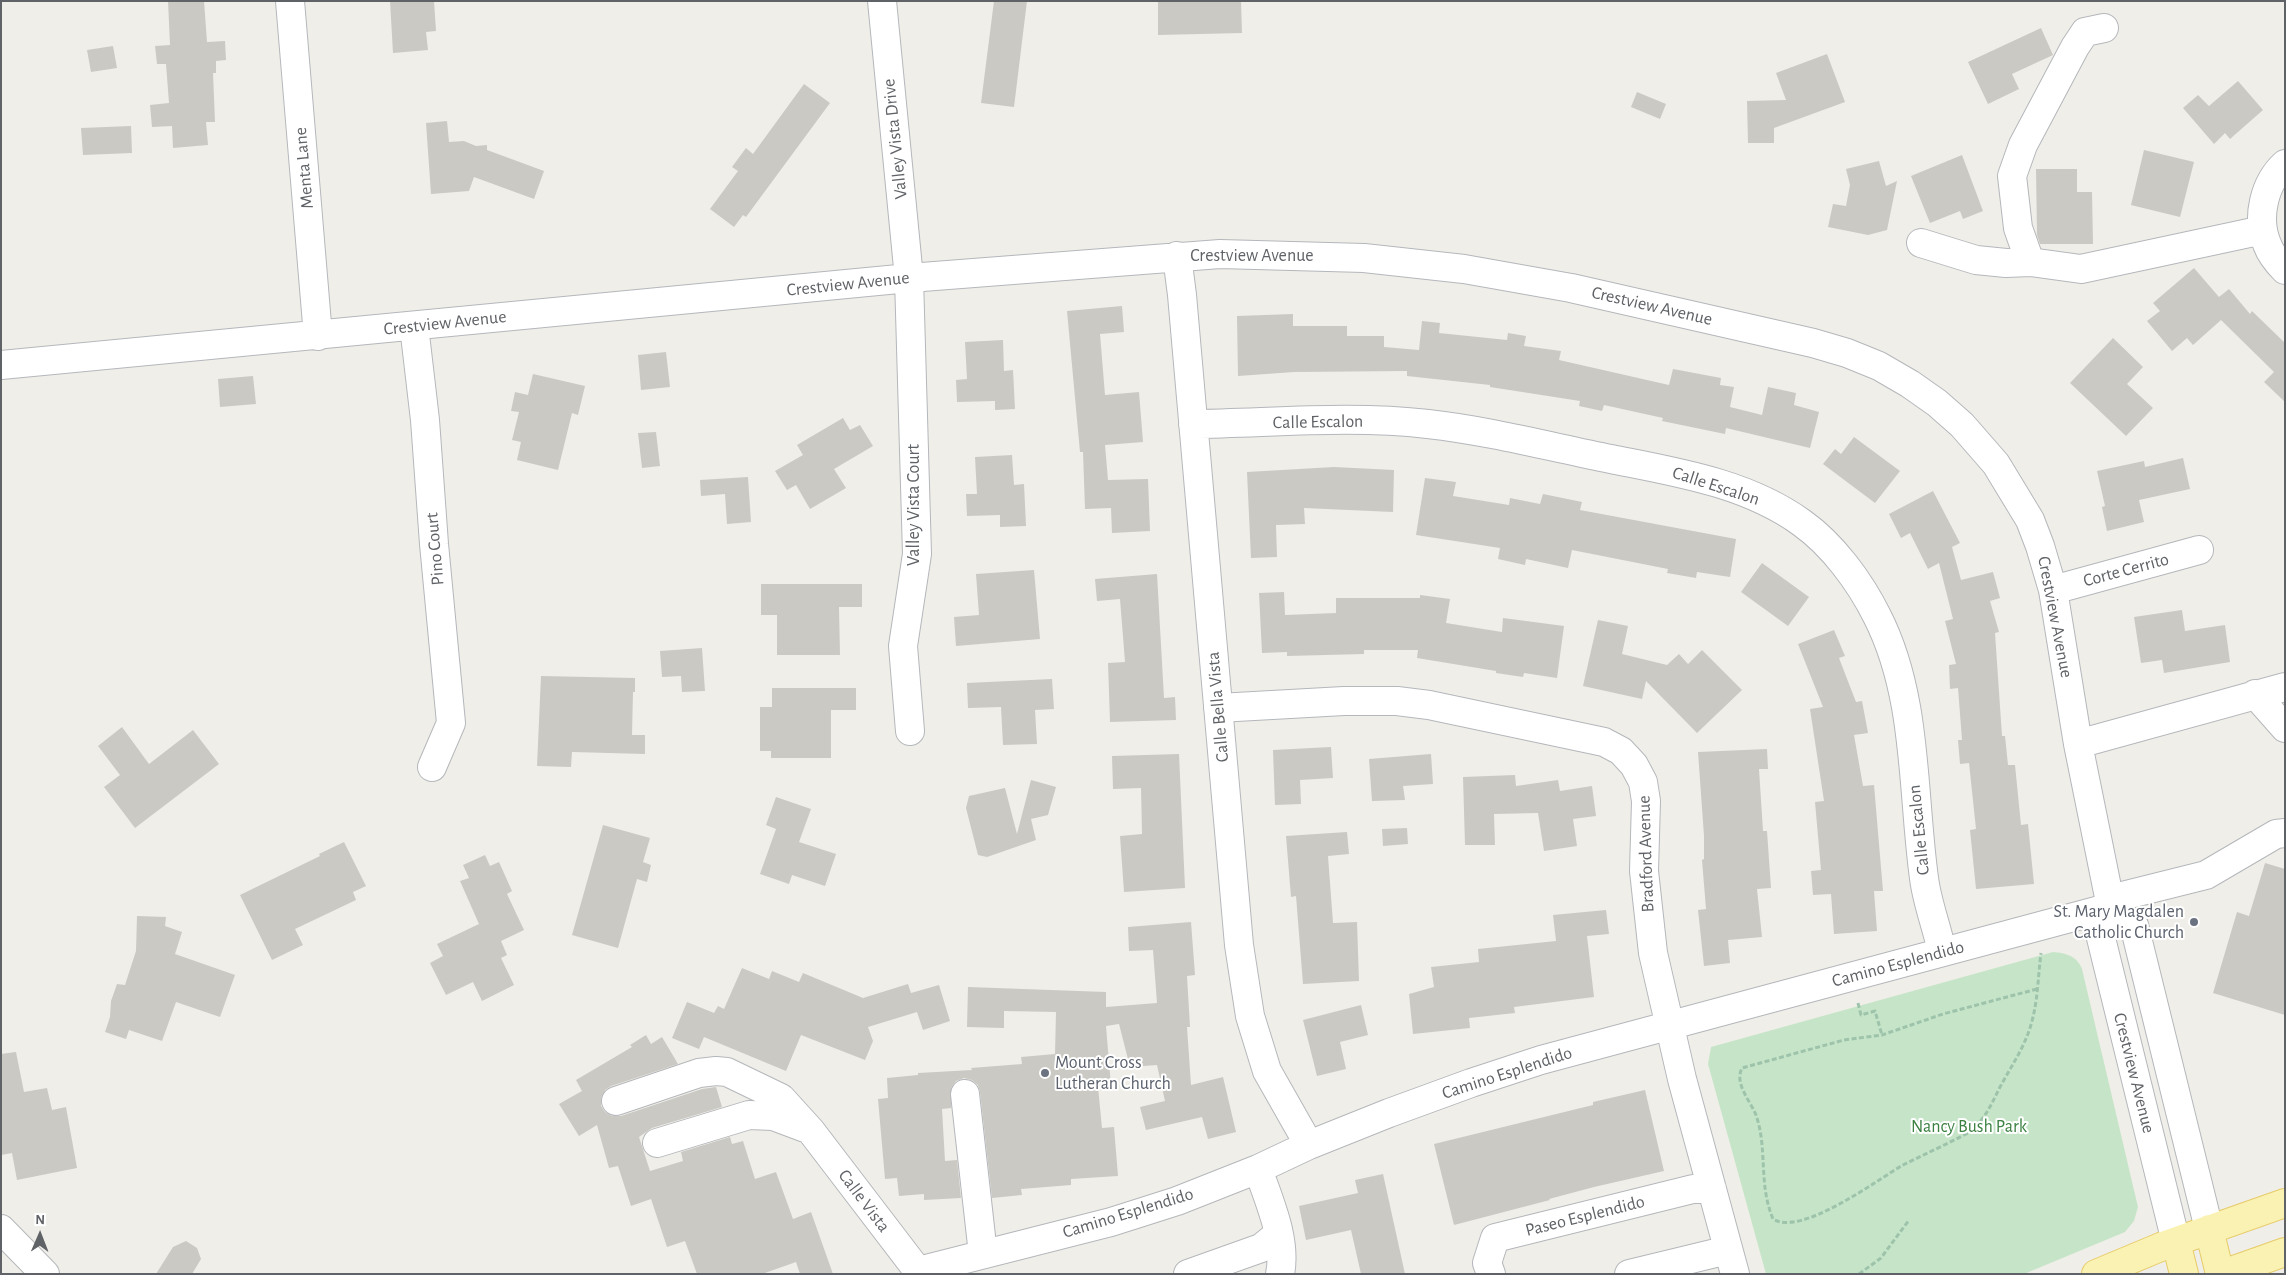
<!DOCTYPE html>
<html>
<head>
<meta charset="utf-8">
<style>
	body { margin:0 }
	#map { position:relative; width:2286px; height:1275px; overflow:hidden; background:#f0eee8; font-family:"Alegreya Sans",sans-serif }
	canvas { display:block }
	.frame { position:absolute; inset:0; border:2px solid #5f6266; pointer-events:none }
	.north { position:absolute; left:15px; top:1210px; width:50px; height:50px; -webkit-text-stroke:4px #fff; paint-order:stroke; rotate:1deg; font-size:14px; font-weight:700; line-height:20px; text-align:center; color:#5f6266 }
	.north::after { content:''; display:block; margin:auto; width:18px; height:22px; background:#5f6266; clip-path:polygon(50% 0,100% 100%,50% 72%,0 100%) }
</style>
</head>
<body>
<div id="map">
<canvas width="2286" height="1275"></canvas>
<div class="frame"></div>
<div class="north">N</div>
</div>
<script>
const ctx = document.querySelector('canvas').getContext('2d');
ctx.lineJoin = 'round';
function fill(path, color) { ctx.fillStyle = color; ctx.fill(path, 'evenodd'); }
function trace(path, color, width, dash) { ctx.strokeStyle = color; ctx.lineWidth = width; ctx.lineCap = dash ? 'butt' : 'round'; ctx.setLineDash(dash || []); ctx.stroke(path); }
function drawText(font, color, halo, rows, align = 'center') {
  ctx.font = font + ' "Alegreya Sans",sans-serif'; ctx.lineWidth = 4; ctx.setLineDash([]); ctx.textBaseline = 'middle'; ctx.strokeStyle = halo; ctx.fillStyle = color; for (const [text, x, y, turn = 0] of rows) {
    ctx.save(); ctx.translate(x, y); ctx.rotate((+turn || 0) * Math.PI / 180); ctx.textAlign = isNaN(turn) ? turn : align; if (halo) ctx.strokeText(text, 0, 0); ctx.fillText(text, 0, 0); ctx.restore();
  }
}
const green = new Path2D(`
	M2053,952C2066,953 2077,956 2082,969L2138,1207L2134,1221L2125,1232L2024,1274H1766L1708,1064L1711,1047Z`);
const building = new Path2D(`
	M168,1H204L207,42L225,41L226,60L216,61V73H213L215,122H206L208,145L173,148L172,126L152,127L150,105L169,103L166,64H157L155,46L170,45Z
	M390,1H434L436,31L426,32L428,50L393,53Z
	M994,1H1027L1014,107L981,103Z
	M1158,1H1241L1242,33L1158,35Z
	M2041,28L2053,55L2012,74L2019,89L1988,104L1968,62Z
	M113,46L117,68L91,72L87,50Z
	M1827,54L1845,102L1774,128V143H1748L1747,101L1786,100L1776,73Z
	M2238,81L2263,110L2230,139L2225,133L2214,144L2183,108L2198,95L2209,106Z
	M804,84L830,103L746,217L743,215L734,227L710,209L738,171L732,167L746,148L753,154Z
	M1637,92L1666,104L1660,119L1631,107Z
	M447,121L449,142L464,141L476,146L487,145V150L544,171L534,199L474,177L469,191L431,194L426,123Z
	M131,126L132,153L83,155L81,128Z
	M2144,150L2194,162L2180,217L2131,205Z
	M1962,155L1983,211L1963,219L1960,211L1930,223L1911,176Z
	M1879,161L1886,186L1897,181L1887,230L1868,235L1828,227L1833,204L1846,206L1850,185L1846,169Z
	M2036,169H2077V192H2092L2093,244H2040L2037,235Z
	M2194,268L2219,297L2229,289L2250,314L2252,311L2285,343V402L2264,382L2274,372L2221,320L2193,345L2187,338L2172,351L2147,321L2160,311L2153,303Z
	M1122,306L1124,332L1100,334L1105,395L1139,392L1143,442L1105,445L1108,480L1148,479L1150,531L1112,533L1111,508L1085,509L1083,452H1080L1067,311Z
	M1293,314V326H1347V336H1384V347L1419,350L1422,321L1440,323L1439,333L1507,340L1508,333L1526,336L1524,346L1561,351L1559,360L1669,385L1673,369L1721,378L1720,385L1734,387L1730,407L1762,415L1768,387L1796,393L1794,405L1819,412L1810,448L1726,428L1725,434L1662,421L1663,418L1604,405L1602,411L1579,406L1580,401L1490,387V385L1407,376V371L1294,372L1238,376L1237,316Z
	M2113,338L2143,367L2127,384L2153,408L2126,436L2070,383Z
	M1003,340L1004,371L1013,370L1015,409L995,410V401L957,402L956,380L967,379L965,342Z
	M666,352L670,387L641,390L638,355Z
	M533,374L585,386L578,415L572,413L558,470L517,460L521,442L512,440L519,412L511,411L515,392L528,395Z
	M253,376L256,404L220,407L218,379Z
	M843,418L850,430L860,425L873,446L834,469L846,488L810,509L796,485L787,490L775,471L803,455L797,445Z
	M656,432L660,466L642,468L638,433Z
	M1854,437L1900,471L1875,503L1823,464L1835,449L1841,454Z
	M1012,455L1014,485L1024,484L1026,526L1000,527V515L967,516L966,494H977L975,457Z
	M2183,458L2190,489L2139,500L2144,522L2107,531L2102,507L2105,506L2097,471L2144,461L2145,467Z
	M1334,467L1394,470L1393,512L1304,508L1305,524L1276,525L1277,557L1251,558L1247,472Z
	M748,477L751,522L727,524L725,494L701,496L700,480Z
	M1425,478L1456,482L1453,496L1509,505L1510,498L1540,504L1543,494L1582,502L1580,510L1736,539L1730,577L1697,572L1696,578L1667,573L1668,569L1572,550L1568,568L1526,559L1525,565L1498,559L1500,548L1416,535Z
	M1933,491L1960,543L1952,547L1961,580L1993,572L2000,598L1990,601L1999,632L1995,633L2002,736H2005L2008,765H2015L2021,825L2028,824L2034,884L1976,889L1970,830L1976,829L1969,763L1960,764L1958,740H1962L1958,688L1950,689L1949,665L1956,664L1945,621L1953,619L1939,563L1928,569L1910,533L1901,538L1889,514Z
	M1762,563L1809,597L1788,626L1741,592Z
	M1034,570L1040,639L956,646L954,617L979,615L976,574Z
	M1157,574L1164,698L1175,697L1176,720L1110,722L1108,663L1125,662L1120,599L1097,601L1095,579Z
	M761,584H862V607H839L840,655H777V615H761Z
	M1284,592L1285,615L1336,613V598H1420V595L1450,599L1446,623L1502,632L1503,618L1564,626L1557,678L1524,673L1523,677L1496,673V671L1417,658L1418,650H1364V654L1287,656V652L1262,653L1259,593Z
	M2182,610L2185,631L2225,625L2230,662L2164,673L2162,660L2141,663L2134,617Z
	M1598,620L1628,626L1622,654L1667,665L1679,654L1688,664L1702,650L1742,690L1697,733L1646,681L1642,699L1583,686Z
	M1834,630L1845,656L1839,658L1856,702L1862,701L1868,733L1854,735L1863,786L1874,785L1883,891H1874L1877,931L1834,934L1831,894L1813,895L1811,871L1821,870L1815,802L1824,801L1810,709L1823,707L1798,644Z
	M702,648L705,691L682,692L681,676L662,677L660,651Z
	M541,676L635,678V692H633L632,735H645V754L572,752L571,767L537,766Z
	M1052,679L1054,709L1035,710L1037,744L1003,745L1001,707L968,708L967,683Z
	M772,688H856V710H831V758H771V751H760V707H772Z
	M122,727L149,764L193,730L219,764L135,828L104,787L120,775L98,746Z
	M1331,747L1333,778L1300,780L1301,804L1275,805L1273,750Z
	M1767,749L1768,769H1759L1763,831H1767L1771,888L1757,889L1762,937L1728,940L1730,963L1704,966L1698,910L1706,909L1702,860L1704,859V836L1698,752Z
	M1179,754L1185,888L1124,892L1120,836L1142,834L1141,788L1113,789L1112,756Z
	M1431,754L1433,784L1403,786L1405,800L1372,801L1369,759Z
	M1515,775L1516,786L1558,780L1560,791L1592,786L1596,816L1573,819L1577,846L1544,851L1538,813L1494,814L1495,845H1465L1463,777Z
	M1031,780L1056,787L1048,815L1031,819L1036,840L987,857L978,855L966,808L969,796L1005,788L1017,834Z
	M776,797L811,809L799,842L836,854L825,886L792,875L789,884L760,874L776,829L766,825Z
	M603,825L650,838L643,862L651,865L647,882L637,879L618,948L572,935Z
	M1407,828L1408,844L1383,846L1382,829Z
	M1347,832L1349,854L1328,856L1333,923L1357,922L1359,981L1303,984L1296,896L1291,897L1286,836Z
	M344,842L366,886L353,892L356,900L295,929L303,945L272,960L240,895L320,856L319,854Z
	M485,855L490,866L499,862L512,891L507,894L524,930L501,941L507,955L501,958L514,985L482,1001L473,982L446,995L430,963L443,956L437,944L479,924L460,881L469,878L463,865Z
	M2265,863L2285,869V1015L2213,993L2237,912L2249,916Z
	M1606,910L1609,934L1587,936L1594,997L1514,1007L1515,1013L1469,1018L1470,1028L1413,1034L1409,994L1434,987L1431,967L1479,962L1478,949L1556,941L1553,915Z
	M137,916L166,917L165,926L182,932L175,954L235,975L220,1017L176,1002L162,1041L129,1030L126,1039L105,1032L110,1017L111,1001L117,984L125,985L136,951Z
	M1191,922L1195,975L1187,976L1190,1027H1187L1191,1085L1223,1077L1236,1132L1208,1139L1202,1117L1146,1130L1140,1107L1165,1101L1157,1065L1130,1067L1119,1024L1106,1026L1111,1086L1098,1087L1102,1128L1114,1127L1118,1176L1071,1179V1185L1021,1189L1022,1195L992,1198L980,1092L978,1085L972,1080L964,1078L956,1081L951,1088V1108L942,1109L945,1161L957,1160L961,1198L924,1200V1194L899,1196L897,1178L885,1179L878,1099L888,1098L887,1078L918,1075V1073L972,1070L971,1068L1022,1064L1021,1057L1055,1054L1056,1012L1004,1011V1028L967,1027L968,987L1106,992V1007L1157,1003L1153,950L1129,951L1128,927Z
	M742,968L769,979L772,971L799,982L803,973L863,998L908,984L911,993L939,985L950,1021L923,1030L917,1012L868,1027L873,1041L865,1060L801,1035L786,1071L704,1037L699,1049L672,1038L687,1002L714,1013L718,1006L724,1009Z
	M1361,1005L1368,1035L1340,1042L1346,1069L1317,1076L1303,1020Z
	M646,1035L651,1044L662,1037L678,1064L611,1086L605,1090L601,1098V1106L605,1112L612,1116H621L702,1089L716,1087L722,1107L652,1128L639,1137L650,1171L683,1161L681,1152L730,1137L732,1144L743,1141L755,1179L776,1172L793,1219L811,1212L833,1274H800L796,1262L762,1274H697L685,1241L667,1247L651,1199L631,1206L618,1166L609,1168L597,1125L579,1136L559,1104L582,1091L576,1080L632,1047L630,1045Z
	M16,1052L24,1092L47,1088L52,1110L66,1107L77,1168L17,1180L12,1153L1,1155V1054Z
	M1645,1090L1664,1171L1594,1187L1549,1199L1550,1200L1454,1225L1434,1144L1593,1105V1102Z
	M1383,1174L1405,1274H1361L1351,1230L1306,1240L1299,1206L1358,1193L1355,1180Z
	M186,1241L197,1248L201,1259L192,1274H156L173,1247Z`);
const path = new Path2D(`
	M2037,989L1943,1014L1882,1035L1844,1040L1742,1068C1734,1084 1750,1100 1756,1115C1768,1150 1758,1183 1773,1219C1801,1237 1877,1180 1903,1165C1925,1154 1947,1144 1968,1133C1985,1120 1991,1105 2000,1087C2012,1065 2026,1045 2032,1021C2038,999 2038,976 2041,953
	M1858,1003L1861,1015L1875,1011L1882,1035
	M1859,1274L1881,1258L1909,1220`);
const minor = new Path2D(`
	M290,1L318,336
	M882,1L909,278L917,554L903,646L910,731
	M2104,28L2085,32L2075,47L2023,145L2012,176L2018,228L2030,262L2081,269L2263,230
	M2285,164C2264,183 2256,218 2267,244C2271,255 2277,262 2285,270
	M1921,243L1976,260L2006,263L2030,262
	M1177,256L1182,295L1239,945L1250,1016L1267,1071L1309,1145
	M414,326L425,420L434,544L451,723L432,767
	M1,365L909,278L1220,254L1364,258L1464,269L1571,288L1813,343L1847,353L1879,366L1910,384L1937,403L1962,425L1996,464L2030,520L2040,546L2053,590L2078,744L2111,907L2100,934L2176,1242
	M1193,424C1271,423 1351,415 1428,424C1490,431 1551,447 1611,459C1676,472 1747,483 1802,523C1833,545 1860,582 1877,616C1918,696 1912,791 1924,878C1927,903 1937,927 1942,952
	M2053,590L2199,550
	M2255,694L2285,728
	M1218,708L1344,701H1397L1429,705L1604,742L1621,751L1634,765L1643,782L1646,801L1644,871L1653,953L1682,1079L1735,1274
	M2078,744L2285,687
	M2110,899L2206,875L2276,834L2285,833
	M2111,907L2134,925L2209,1229
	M965,1094L983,1254
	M616,1101L699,1073L716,1071L727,1072L781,1098L811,1131L918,1271
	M657,1143L749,1115L773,1116L805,1128
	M1258,1169C1269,1201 1287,1240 1280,1274
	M1,1229L45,1274
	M917,1274L918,1271L1111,1222L1177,1201L1258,1169L1309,1145L1389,1113L1471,1083L1541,1060L2111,907
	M1188,1274L1261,1248L1278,1234
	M1491,1274L1487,1263L1495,1238L1693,1189H1712
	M1629,1274L1728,1250`);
const major = new Path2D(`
	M2209,1229L2220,1274
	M2176,1242L2184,1274
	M2096,1274L2163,1246L2285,1203
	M2223,1274L2285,1252`);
const markers = [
	[2194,922,5,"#6b7280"],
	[1045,1073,5,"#6b7280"]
];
const streetNames = [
	["Valley Vista Drive",895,139,-96],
	["Menta Lane",304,168,-95],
	["Crestview Avenue",1252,256],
	["Crestview Avenue",848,284,-6],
	["Crestview Avenue",1652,306,13],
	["Crestview Avenue",445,323,-6],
	["Calle Escalon",1318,422,-1],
	["Calle Escalon",1716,486,18],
	["Valley Vista Court",914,505,-90],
	["Pino Court",435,549,-95],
	["Corte Cerrito",2126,570,-15],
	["Crestview Avenue",2055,617,79],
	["Calle Bella Vista",1218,707,-95],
	["Calle Escalon",1919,830,-96],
	["Bradford Avenue",1646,854,-92],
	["Camino Esplendido",1898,964,-15],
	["Camino Esplendido",1507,1073,-18],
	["Crestview Avenue",2134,1073,76],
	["Calle Vista",864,1201,53],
	["Camino Esplendido",1128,1213,-17],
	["Paseo Esplendido",1585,1216,-14]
];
const worshipNames = [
	["St. Mary Magdalen",2184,912],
	["Catholic Church",2184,933],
	["Mount Cross",1055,1063,"left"],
	["Lutheran Church",1055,1084,"left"]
];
const parkNames = [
	["Nancy Bush Park",1969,1127]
];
fill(green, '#c6e5c8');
fill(building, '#cbc9c4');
trace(minor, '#b4b7bb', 30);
trace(major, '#e7cb69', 30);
trace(path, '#9ec3ab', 3, [5, 2.5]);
trace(minor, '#fff', 28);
trace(major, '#f9f2b3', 28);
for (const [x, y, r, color] of markers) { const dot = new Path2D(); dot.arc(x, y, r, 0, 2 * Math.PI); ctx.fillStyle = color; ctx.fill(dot); trace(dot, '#fff', 2); }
drawText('18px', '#5f6266', '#fff', streetNames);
drawText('18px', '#5b616d', '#fff', worshipNames, 'right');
drawText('18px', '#3c8142', '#fff', parkNames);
</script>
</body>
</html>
